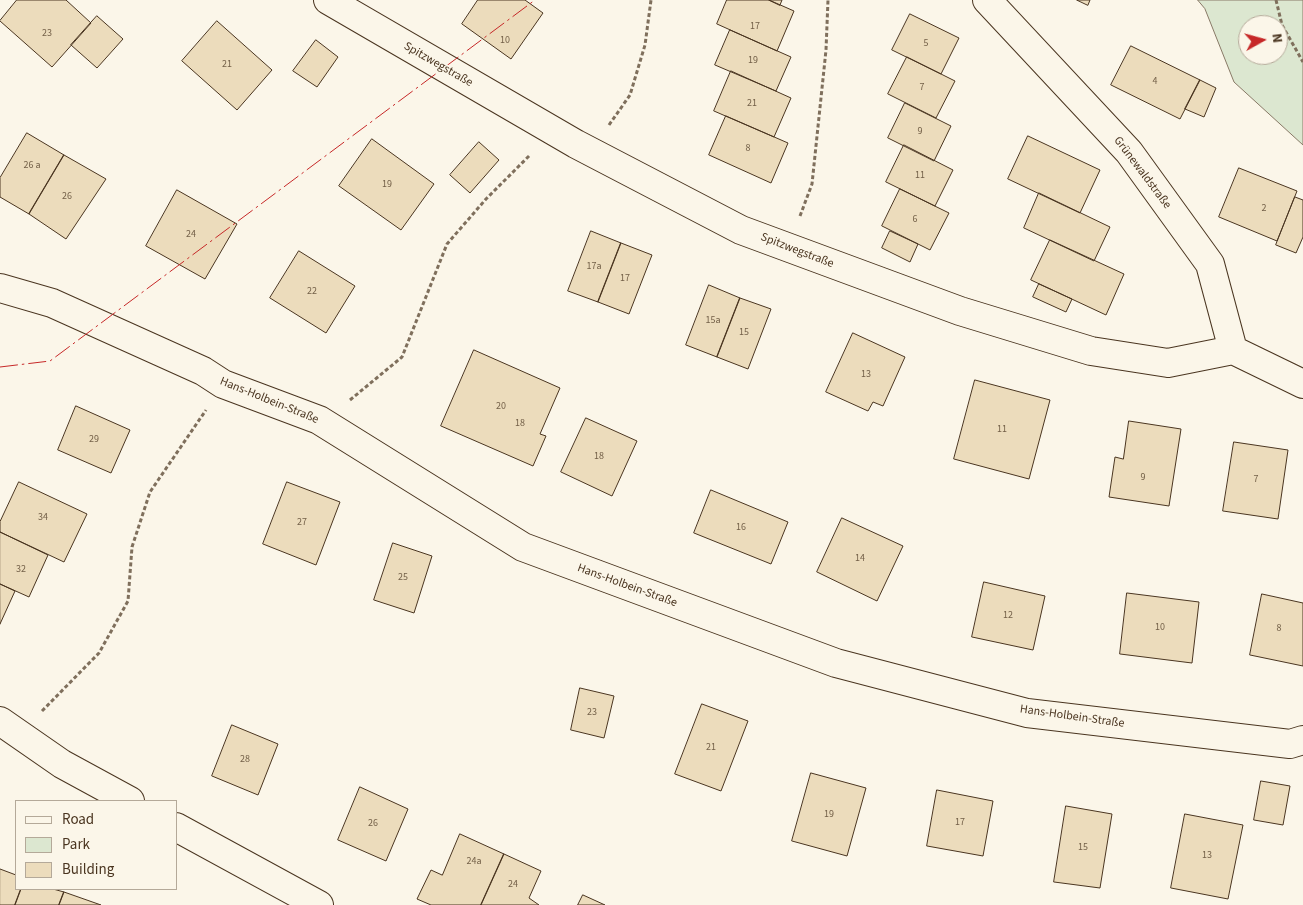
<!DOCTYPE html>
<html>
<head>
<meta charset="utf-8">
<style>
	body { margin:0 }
	#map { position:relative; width:1303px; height:905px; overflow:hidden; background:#fbf6e9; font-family:"Source Sans 3",sans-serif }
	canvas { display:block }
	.legend { position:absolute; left:15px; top:800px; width:162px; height:90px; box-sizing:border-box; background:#fbf6e9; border:1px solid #b4a999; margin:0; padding:6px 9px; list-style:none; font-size:15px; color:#4a3520 }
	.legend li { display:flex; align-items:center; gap:10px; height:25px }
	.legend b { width:25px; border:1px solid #b4a999 }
	.north { position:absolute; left:1238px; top:15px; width:50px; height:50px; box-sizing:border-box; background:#fbf6e9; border:1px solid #b4a999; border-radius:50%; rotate:83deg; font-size:14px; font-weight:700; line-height:20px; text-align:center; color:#4a3520 }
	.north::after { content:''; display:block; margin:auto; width:18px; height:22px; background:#c62828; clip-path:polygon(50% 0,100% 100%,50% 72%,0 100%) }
</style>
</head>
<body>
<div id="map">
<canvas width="1303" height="905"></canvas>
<ul class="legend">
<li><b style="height:6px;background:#fbf6e9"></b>Road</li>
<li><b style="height:14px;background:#dce7d0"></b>Park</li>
<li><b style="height:14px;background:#ecdcbc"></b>Building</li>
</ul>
<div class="north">N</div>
</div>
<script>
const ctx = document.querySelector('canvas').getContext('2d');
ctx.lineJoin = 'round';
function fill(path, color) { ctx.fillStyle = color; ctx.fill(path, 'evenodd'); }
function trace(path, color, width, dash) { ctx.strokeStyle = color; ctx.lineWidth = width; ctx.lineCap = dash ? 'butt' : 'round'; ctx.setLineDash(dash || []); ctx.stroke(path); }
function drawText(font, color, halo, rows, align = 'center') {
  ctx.font = font + ' "Source Sans 3",sans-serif'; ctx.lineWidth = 4; ctx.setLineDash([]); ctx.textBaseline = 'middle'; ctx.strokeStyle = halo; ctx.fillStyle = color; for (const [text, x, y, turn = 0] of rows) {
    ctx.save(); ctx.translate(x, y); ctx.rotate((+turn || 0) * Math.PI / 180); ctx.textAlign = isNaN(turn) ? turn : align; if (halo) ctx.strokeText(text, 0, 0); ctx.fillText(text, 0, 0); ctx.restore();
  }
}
const green = new Path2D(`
	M1198,0H1303V145L1234,82L1205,9ZM1248,25H1278V55H1248Z`);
const building = new Path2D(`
	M17,0H66L91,23L52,67L0,21Z
	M478,0H525L543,13L511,59L462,24Z
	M727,0H769L794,11L777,51L717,24Z
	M769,0H782L780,5Z
	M1077,0H1090L1088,5Z
	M910,14L959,38L941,74L892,50Z
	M97,16L123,39L97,68L71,45Z
	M217,21L272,70L237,110L182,61Z
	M730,30L791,57L776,91L715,65Z
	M316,40L338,57L317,87L293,71Z
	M1131,46L1200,80L1180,119L1111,85Z
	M907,57L955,81L936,118L888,94Z
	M731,71L791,98L774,137L714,111Z
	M1200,80L1216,88L1204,117L1185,109Z
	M905,103L951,126L934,161L888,138Z
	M726,116L788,143L771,183L709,155Z
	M27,133L64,155L29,214L0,197V178Z
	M1028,136L1100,170L1080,213L1008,179Z
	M372,139L434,184L401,230L339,186Z
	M479,142L499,160L470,193L450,175Z
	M904,145L953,170L935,206L886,182Z
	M64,155L106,179L66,239L29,214Z
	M1239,168L1297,191L1277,241L1219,217Z
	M900,189L949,213L930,250L882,226Z
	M177,190L237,224L205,279L146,246Z
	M1039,193L1110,227L1094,261L1024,228Z
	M1295,197L1303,200V237L1296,253L1276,245Z
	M591,231L621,243L598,302L568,291Z
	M890,231L918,244L910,262L882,248Z
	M1050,240L1124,274L1106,315L1031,280Z
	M621,243L652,255L629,314L598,302Z
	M299,251L355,286L326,333L270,298Z
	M1039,284L1072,299L1066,312L1033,297Z
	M709,285L740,298L717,357L686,345Z
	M740,298L771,309L748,369L717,357Z
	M853,333L905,357L883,406L873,402L868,411L826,392Z
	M474,350L560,388L540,434L546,436L533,466L441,426Z
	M975,380L1050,400L1029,479L954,459Z
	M76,406L130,430L111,473L58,450Z
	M586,418L637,441L612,496L561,472Z
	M1129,421L1181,429L1169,506L1109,497L1115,457L1123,459Z
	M1234,442L1288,450L1278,519L1223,511Z
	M19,482L87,514L64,562L0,532V522Z
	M287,482L340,502L316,565L263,544Z
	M711,490L788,522L771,564L694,533Z
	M842,518L903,546L877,601L817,572Z
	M0,532L48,555L29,597L0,584Z
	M393,543L432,556L414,613L374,600Z
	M984,582L1045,596L1033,650L972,637Z
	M0,584L15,591L0,624Z
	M1127,593L1199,602L1192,663L1120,654Z
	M1262,594L1303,603V666L1250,655Z
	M580,688L614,696L604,738L571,730Z
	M702,704L748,721L721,791L675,774Z
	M232,725L278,744L258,795L212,776Z
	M811,773L866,788L847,856L792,841Z
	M1261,781L1290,786L1283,825L1254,820Z
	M360,787L408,809L386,861L338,840Z
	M937,790L993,801L983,856L927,846Z
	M1066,806L1112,814L1100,888L1054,882Z
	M1185,814L1243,825L1228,899L1171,888Z
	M460,834L504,854L481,905H431L417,899L431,870L442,875Z
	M504,854L541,871L529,898L539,905H481Z
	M0,869L16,875V889H21L15,905H0Z
	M21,889H53L64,892L59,905H15Z
	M64,892L101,905H59Z
	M583,895L605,905H578Z`);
const path = new Path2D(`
	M1276,0L1282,25L1303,62
	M609,125L630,95L645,45L651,0
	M800,216L812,184L826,50L828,0
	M350,400L402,357L447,244L486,199L530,155
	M42,711L99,653L128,601L132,547L150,492L206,410`);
const minor = new Path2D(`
	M328,0L576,144L741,230L960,311L1091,351L1168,363L1233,350L1303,384
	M987,0L1129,152L1210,264L1233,350
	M0,288L52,303L203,371L223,384L319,420L523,547L836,663L1027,713L1290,744L1303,740
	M0,721L62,764L130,801
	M176,827L319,905`);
const power = new Path2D(`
	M0,367L50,361L535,0`);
const numberNames = [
	["17",755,27],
	["23",47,34],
	["10",505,41],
	["5",926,44],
	["19",753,61],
	["21",227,65],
	["4",1155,82],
	["7",922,88],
	["21",752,104],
	["9",920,132],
	["8",748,149],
	["26 a",32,166],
	["11",920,176],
	["19",387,185],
	["26",67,197],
	["2",1264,209],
	["6",915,220],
	["24",191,235],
	["17a",594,267],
	["17",625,279],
	["22",312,292],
	["15a",713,321],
	["15",744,333],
	["13",866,375],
	["20",501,407],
	["18",520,424],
	["11",1002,430],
	["29",94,440],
	["18",599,457],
	["9",1143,478],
	["7",1256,480],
	["34",43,518],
	["27",302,523],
	["16",741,528],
	["14",860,559],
	["32",21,570],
	["25",403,578],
	["12",1008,616],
	["10",1160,628],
	["8",1279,629],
	["23",592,713],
	["21",711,748],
	["28",245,760],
	["19",829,815],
	["17",960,823],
	["26",373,824],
	["15",1083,848],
	["13",1207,856],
	["24a",474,862],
	["24",513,885]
];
const streetNames = [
	["Spitzwegstraße",438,65,30],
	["Grünewaldstraße",1142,173,53],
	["Spitzwegstraße",797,251,21],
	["Hans-Holbein-Straße",269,401,22],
	["Hans-Holbein-Straße",627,586,20],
	["Hans-Holbein-Straße",1072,717,8]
];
fill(green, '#dce7d0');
trace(green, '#887966', 1);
fill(building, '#ecdcbc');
trace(building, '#4a3520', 1);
trace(minor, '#4a3520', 30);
trace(path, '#7f6f5c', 3, [4, 2.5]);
trace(minor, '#fbf6e9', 28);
trace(power, '#c62828', 1, [18, 4, 2.5, 4]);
drawText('10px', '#725f47', null, numberNames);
drawText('12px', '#4a3520', '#fbf6e9', streetNames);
</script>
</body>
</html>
